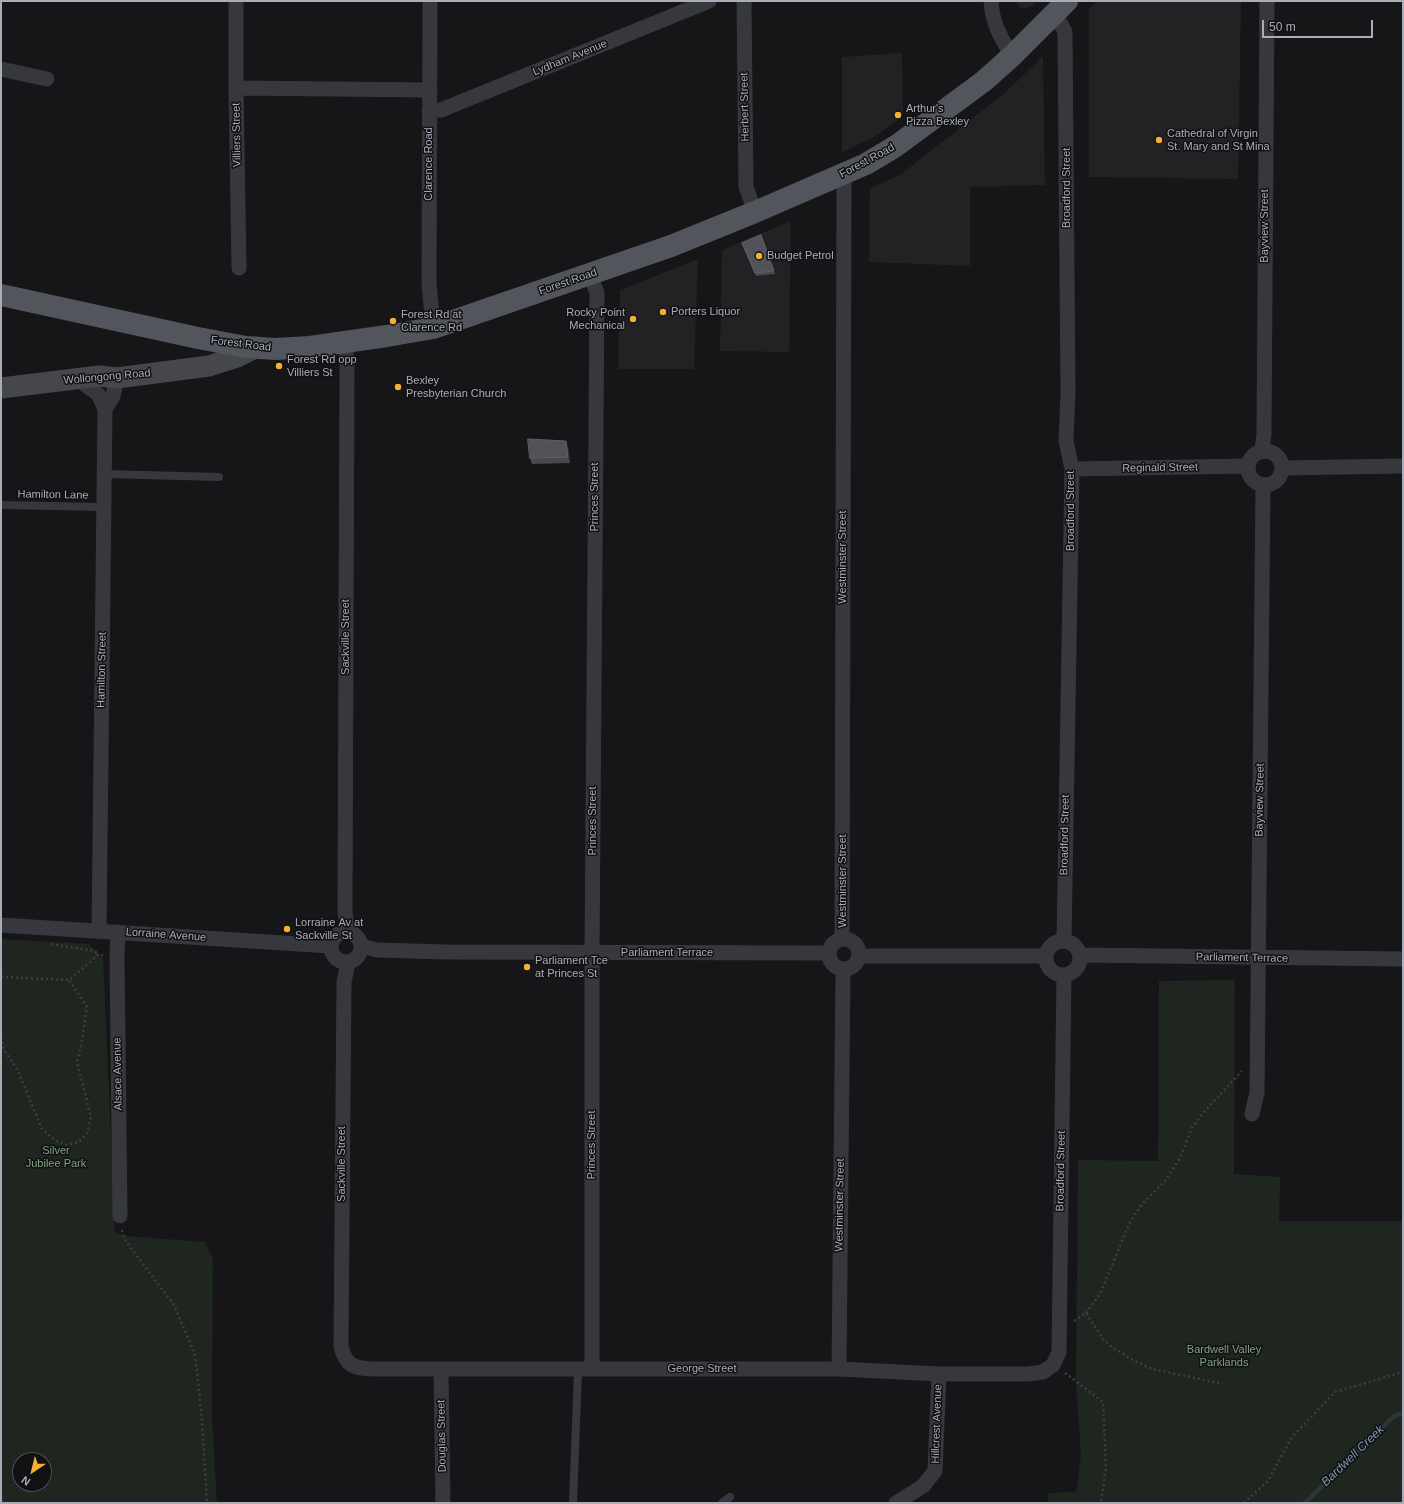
<!DOCTYPE html>
<html>
<head>
<meta charset="utf-8">
<style>
	body { margin:0 }
	#map { position:relative; width:1404px; height:1504px; overflow:hidden; background:#161618; font-family:Helvetica,sans-serif }
	canvas { display:block }
	.frame { position:absolute; inset:0; border:2px solid #a8adb8; pointer-events:none }
	.north { position:absolute; left:12px; top:1452px; width:40px; height:40px; box-sizing:border-box; background:#111113; border:1px solid #4d4f55; border-radius:50%; rotate:215deg; font-size:11px; font-weight:700; line-height:16px; text-align:center; color:#a8adb8 }
	.north::after { content:''; display:block; margin:auto; width:14px; height:18px; background:#f2b134; clip-path:polygon(50% 0,100% 100%,50% 72%,0 100%) }
	.scale { position:absolute; left:1262px; top:20px; width:111px; height:18px; box-sizing:border-box; border:2px solid #a8adb8; border-top:0; padding-left:5px; font-size:12px; line-height:14px; white-space:nowrap; color:#a8adb8; -webkit-text-stroke:3px #111113; paint-order:stroke }
</style>
</head>
<body>
<div id="map">
<canvas width="1404" height="1504"></canvas>
<div class="frame"></div>
<div class="north">N</div>
<div class="scale">50 m</div>
</div>
<script>
const ctx = document.querySelector('canvas').getContext('2d');
ctx.lineJoin = 'round';
function fill(path, color) { ctx.fillStyle = color; ctx.fill(path, 'evenodd'); }
function trace(path, color, width, dash) { ctx.strokeStyle = color; ctx.lineWidth = width; ctx.lineCap = dash ? 'butt' : 'round'; ctx.setLineDash(dash || []); ctx.stroke(path); }
function drawText(font, color, halo, rows, align = 'center') {
  ctx.font = font + ' Helvetica,sans-serif'; ctx.lineWidth = 3; ctx.setLineDash([]); ctx.textBaseline = 'middle'; ctx.strokeStyle = halo; ctx.fillStyle = color; for (const [text, x, y, turn = 0] of rows) {
    ctx.save(); ctx.translate(x, y); ctx.rotate((+turn || 0) * Math.PI / 180); ctx.textAlign = isNaN(turn) ? turn : align; if (halo) ctx.strokeText(text, 0, 0); ctx.fillText(text, 0, 0); ctx.restore();
  }
}
const built = new Path2D(`
	M1015,1H1037L1032,6L1024,9L1019,7Z
	M1097,1H1241L1238,179L1089,177V9Z
	M902,53L903,116L873,138L842,152V57Z
	M1043,56L1045,185L970,187V266L869,262L870,188L900,175L1006,92Z
	M791,221L789,352L720,351L722,250Z
	M698,259L694,369H618L620,290Z`);
const green = new Path2D(`
	M1,939L89,944L103,957L115,1232L127,1236L205,1242L213,1259L212,1413L217,1503H1ZM20,1460H44V1484H20Z
	M1235,980L1234,1174L1280,1177L1279,1221H1403V1503H1048V1493L1076,1492L1081,1456L1076,1382L1078,1160L1158,1161L1159,981Z`);
const stream = new Path2D(`
	M1305,1503L1394,1416L1403,1413`);
const path = new Path2D(`
	M51,944L95,951L98,955
	M1,977L69,980L98,955H103
	M1,1037L3,1048L18,1071L42,1129L56,1141L67,1145L79,1142L87,1133L91,1117L77,1062L81,1046L87,1007L69,980
	M122,1230L124,1237L128,1244L174,1305L194,1352L197,1371L202,1422L207,1503
	M1086,1313L1100,1294L1130,1222L1142,1204L1165,1181L1180,1158L1192,1128L1203,1113L1242,1071
	M1074,1321L1086,1313L1103,1339L1112,1347L1133,1360L1152,1369L1223,1384
	M1065,1373L1103,1402L1106,1468L1101,1503
	M1244,1503L1268,1481L1292,1437L1335,1392L1403,1372`);
const lane = new Path2D(`
	M105,474L219,477
	M1,505L104,507
	M573,1503L578,1370
	M722,1503L730,1497`);
const street = new Path2D(`
	M236,1V88L239,268
	M430,1L429,283L433,328
	M744,1L746,187L755,212
	M991,1C992,23 1001,38 1012,56
	M1055,13L1065,32L1068,393L1066,441L1072,469L1064,941
	M1,69L47,79
	M236,88L430,90
	M429,111L441,110L709,1
	M590,275L597,293L592,953V1369
	M345,343L347,361L345,912L348,932
	M77,379L98,394L105,409L99,931
	M105,409L113,396L117,378
	M1262,451L1264,434L1267,1
	M1248 468a17 17 0 1 1 34 0a17 17 0 1 1-34 0Z
	M1282,468L1403,466
	M1072,469L1248,466
	M1,925L330,946
	M331 947a15 15 0 1 1 30 0a15 15 0 1 1-30 0Z
	M118,932L117,956L120,1216
	M829 954a15 15 0 1 1 30 0a15 15 0 1 1-30 0Z
	M842,939L844,174
	M1046 958a17 17 0 1 1 34 0a17 17 0 1 1-34 0Z
	M361,946L377,950L446,952L829,953
	M1080,955L1403,959
	M859,956H1046
	M348,963L344,982L341,1346C346,1368 357,1369 377,1369H839L939,1374H1028L1043,1372L1053,1365L1059,1352L1064,975
	M1252,1114L1257,1093L1263,485
	M839,1369L843,969
	M441,1370L443,1503
	M896,1503L923,1486L935,1471L939,1374`);
const secondary = new Path2D(`
	M1,388L99,376L117,378L209,366L237,357L257,347`);
const primary = new Path2D(`
	M1,295L198,338L246,347L275,349L310,347L387,336L433,328L671,246L755,212L866,164L896,146L984,81L1012,56L1067,1`);
const wall = new Path2D(`
	M761,235L775,274L756,276L742,243Z
	M568,447L570,463L532,464L530,458Z`);
const shadedWall = new Path2D(`
	M566,441L568,447L570,463L568,457Z`);
const building = new Path2D(`
	M761,235L774,271L755,273L742,243Z
	M528,439L566,441L568,457L530,458Z`);
const markers = [
	[898,115,4,"#f2b134"],
	[1159,140,4,"#f2b134"],
	[759,256,4,"#f2b134"],
	[663,312,4,"#f2b134"],
	[633,319,4,"#f2b134"],
	[393,321,4,"#f2b134"],
	[279,366,4,"#f2b134"],
	[398,387,4,"#f2b134"],
	[287,929,4,"#f2b134"],
	[527,967,4,"#f2b134"]
];
const streetNames = [
	["Lydham Avenue",570,58,-22],
	["Herbert Street",745,107,-91],
	["Villiers Street",237,135,-91],
	["Forest Road",867,161,-28],
	["Clarence Road",429,164,-90],
	["Broadford Street",1067,188,-90],
	["Bayview Street",1265,226,-90],
	["Forest Road",568,282,-19],
	["Forest Road",241,344,7],
	["Wollongong Road",107,377,-5],
	["Reginald Street",1160,468,-1],
	["Hamilton Lane",53,495,1],
	["Princes Street",595,497,-90],
	["Broadford Street",1071,511,-90],
	["Westminster Street",843,557,-90],
	["Sackville Street",346,637,-90],
	["Hamilton Street",102,670,-89],
	["Bayview Street",1260,800,-89],
	["Princes Street",593,821,-90],
	["Broadford Street",1065,835,-89],
	["Westminster Street",843,881,-90],
	["Lorraine Avenue",166,935,4],
	["Parliament Terrace",667,953],
	["Parliament Terrace",1242,958,1],
	["Alsace Avenue",118,1074,-91],
	["Princes Street",592,1145,-90],
	["Sackville Street",342,1164,-90],
	["Broadford Street",1061,1171,-89],
	["Westminster Street",840,1205,-89],
	["George Street",702,1369],
	["Hillcrest Avenue",937,1424,-88],
	["Douglas Street",442,1436,-91]
];
const poiNames = [
	["Arthur's",906,109],
	["Pizza Bexley",906,122],
	["Cathedral of Virgin",1167,134],
	["St. Mary and St Mina",1167,147],
	["Budget Petrol",767,256],
	["Porters Liquor",671,312],
	["Rocky Point",625,313,"right"],
	["Mechanical",625,326,"right"],
	["Forest Rd at",401,315],
	["Clarence Rd",401,328],
	["Forest Rd opp",287,360],
	["Villiers St",287,373],
	["Bexley",406,381],
	["Presbyterian Church",406,394],
	["Lorraine Av at",295,923],
	["Sackville St",295,936],
	["Parliament Tce",535,961],
	["at Princes St",535,974]
];
const parkNames = [
	["Silver",56,1151],
	["Jubilee Park",56,1164],
	["Bardwell Valley",1224,1350],
	["Parklands",1224,1363]
];
const waterNames = [
	["Bardwell Creek",1353,1456,-44]
];
fill(built, '#222225');
fill(green, '#1e261f');
trace(stream, '#2c353c', 4.5);
trace(path, '#3d3f44', 2.5, [2, 3]);
trace(lane, '#37383d', 8);
trace(street, '#37383d', 15);
trace(secondary, '#45474d', 21);
trace(primary, '#53555c', 22);
fill(wall, '#47494d');
fill(shadedWall, '#2f3033');
fill(building, '#525359');
trace(building, '#5f6168', 1);
for (const [x, y, r, color] of markers) { const dot = new Path2D(); dot.arc(x, y, r, 0, 2 * Math.PI); ctx.fillStyle = color; ctx.fill(dot); trace(dot, '#111113', 1.5); }
drawText('11px', '#a8adb8', '#111113', streetNames);
drawText('11px', '#a8adb8', '#111113', poiNames, 'left');
drawText('11px', '#7fa381', '#111113', parkNames);
drawText('italic 12px', '#7f9bb3', '#111113', waterNames);
</script>
</body>
</html>
